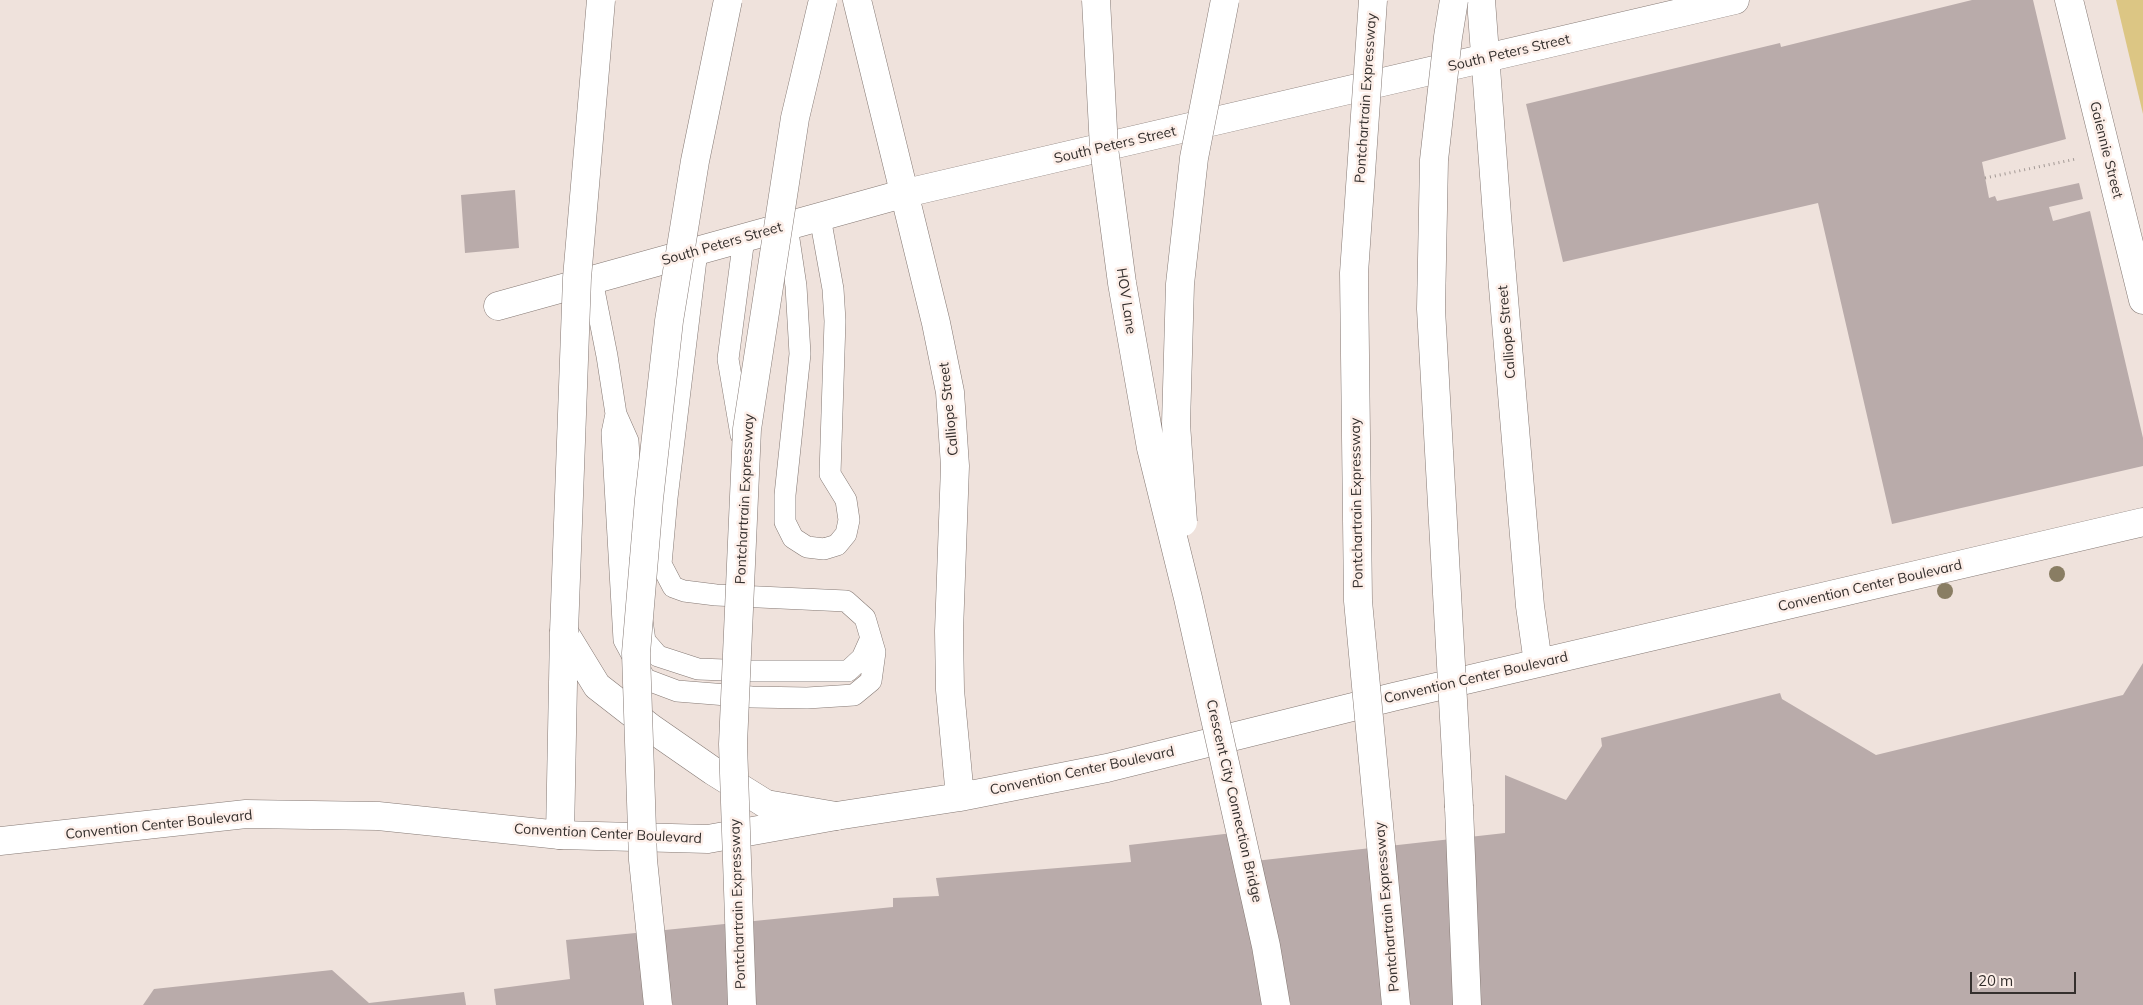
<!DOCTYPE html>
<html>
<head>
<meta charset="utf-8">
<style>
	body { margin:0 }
	#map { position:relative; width:2143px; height:1005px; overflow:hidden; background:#efe2dc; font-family:Mulish,sans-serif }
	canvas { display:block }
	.scale { position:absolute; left:1970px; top:972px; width:106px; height:22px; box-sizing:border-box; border:2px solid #342f2d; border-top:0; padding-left:6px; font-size:15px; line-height:18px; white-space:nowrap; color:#342f2d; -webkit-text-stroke:4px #fdefe9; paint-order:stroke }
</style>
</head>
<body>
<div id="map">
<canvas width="2143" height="1005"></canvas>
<div class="scale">20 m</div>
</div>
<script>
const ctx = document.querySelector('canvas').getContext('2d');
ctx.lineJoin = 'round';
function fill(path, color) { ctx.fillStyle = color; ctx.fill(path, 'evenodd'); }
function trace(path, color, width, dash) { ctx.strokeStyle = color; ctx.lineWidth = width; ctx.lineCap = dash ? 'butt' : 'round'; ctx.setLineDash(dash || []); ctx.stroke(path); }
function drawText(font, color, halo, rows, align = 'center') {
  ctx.font = font + ' Mulish,sans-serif'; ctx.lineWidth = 5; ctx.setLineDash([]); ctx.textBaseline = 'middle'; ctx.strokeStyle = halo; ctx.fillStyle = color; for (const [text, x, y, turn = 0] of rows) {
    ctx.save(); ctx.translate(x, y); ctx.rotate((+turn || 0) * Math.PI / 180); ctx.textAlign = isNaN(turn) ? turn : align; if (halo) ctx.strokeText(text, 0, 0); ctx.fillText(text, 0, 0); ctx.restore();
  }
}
const green = new Path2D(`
	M2116,0H2143V114Z`);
const building = new Path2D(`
	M1972,0H2033L2066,139L1982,162L1989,198L1995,196L1997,201L2079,183L2083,199L2049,207L2053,221L2090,211L2143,438V466L1892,524L1818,203L1563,262L1526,104L1780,43L1781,47Z
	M515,190L519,248L465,253L461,195Z
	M2143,663V1005H496L494,989L570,979L566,940L893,907V898L939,896L936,878L1131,862L1129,845L1233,833L1237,863L1505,833V775L1566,800L1602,746L1601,738L1780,693L1782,699L1876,755L2123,695Z
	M332,970L369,1003L464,992L466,1005H143L154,989Z`);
const path = new Path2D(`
	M1985,178L2076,159`);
const lane = new Path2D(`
	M787,226L796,286L800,354L785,495V522L793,538L807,547L824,549L837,545L846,534L849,520L846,500L830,474L835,321L833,289L820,217
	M592,280L607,356L616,414L628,441L635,548
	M616,414L612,433L624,640L645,679L677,691L752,697L807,698L854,695L871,681L875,652L865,618L846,601L716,595L684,591L673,587L661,564L667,498L697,251
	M741,435L728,359L744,238
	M642,620L645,641L658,656L698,669L752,671H848L862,658L871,638`);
const street = new Path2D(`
	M2069,0L2143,300
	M498,306L906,193L1735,0`);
const secondary = new Path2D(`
	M857,0L936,323L950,392L955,466L949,631L950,690L960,797
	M1481,0L1497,216L1530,606L1538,663
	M0,841L246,814L378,816L560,835L708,839L836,816L960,797L1107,768L1393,697L2143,522`);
const highway = new Path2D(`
	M564,632L597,686L651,728L713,771L766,804L836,816
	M1459,807L1467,1005
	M560,835L564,632`);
const highwayBridge = new Path2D(`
	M1096,0L1104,148L1122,283L1151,448L1188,598L1266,946L1276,1005
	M1373,0L1354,273L1358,601L1396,1005
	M1454,0L1448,37L1434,160L1431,309L1459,807
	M1183,522L1176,424L1180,284L1194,158L1225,0
	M564,632L577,278L601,0
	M658,1005L643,860L636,653L649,499L669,321L695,161L728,0
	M742,1005L733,744L747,429L795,118L823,0`);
const trees = [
	[2057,574],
	[1945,591]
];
const streetNames = [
	["South Peters Street",1509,53,-13],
	["Pontchartrain Expressway",1366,98,-86],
	["South Peters Street",1115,145,-13],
	["Gaiennie Street",2106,150,76],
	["South Peters Street",722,244,-16],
	["HOV Lane",1126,301,81],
	["Calliope Street",1507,332,-95],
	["Calliope Street",949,409,-96],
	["Pontchartrain Expressway",745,499,-87],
	["Pontchartrain Expressway",1357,503,-91],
	["Convention Center Boulevard",1870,586,-13],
	["Convention Center Boulevard",1476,678,-13],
	["Convention Center Boulevard",1082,771,-12],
	["Crescent City Connection Bridge",1234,801,77],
	["Convention Center Boulevard",159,825,-6],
	["Convention Center Boulevard",608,834,3],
	["Pontchartrain Expressway",738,904,-92],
	["Pontchartrain Expressway",1387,907,-95]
];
fill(green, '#dcc684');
fill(building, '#b9abaa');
trace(lane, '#857974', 22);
trace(street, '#857974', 29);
trace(secondary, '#857974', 29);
trace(highway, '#857974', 29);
trace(path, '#a39995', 3, [1, 4]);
trace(lane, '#fff', 21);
trace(street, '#fff', 28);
trace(secondary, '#fff', 28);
trace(highway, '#fff', 28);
trace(highwayBridge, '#857974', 29, []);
trace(highwayBridge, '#fff', 28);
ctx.fillStyle = '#897d63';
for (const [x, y] of trees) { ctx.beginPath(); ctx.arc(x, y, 8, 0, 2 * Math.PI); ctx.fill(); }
drawText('14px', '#342f2d', '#fdefe9', streetNames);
</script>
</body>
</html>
